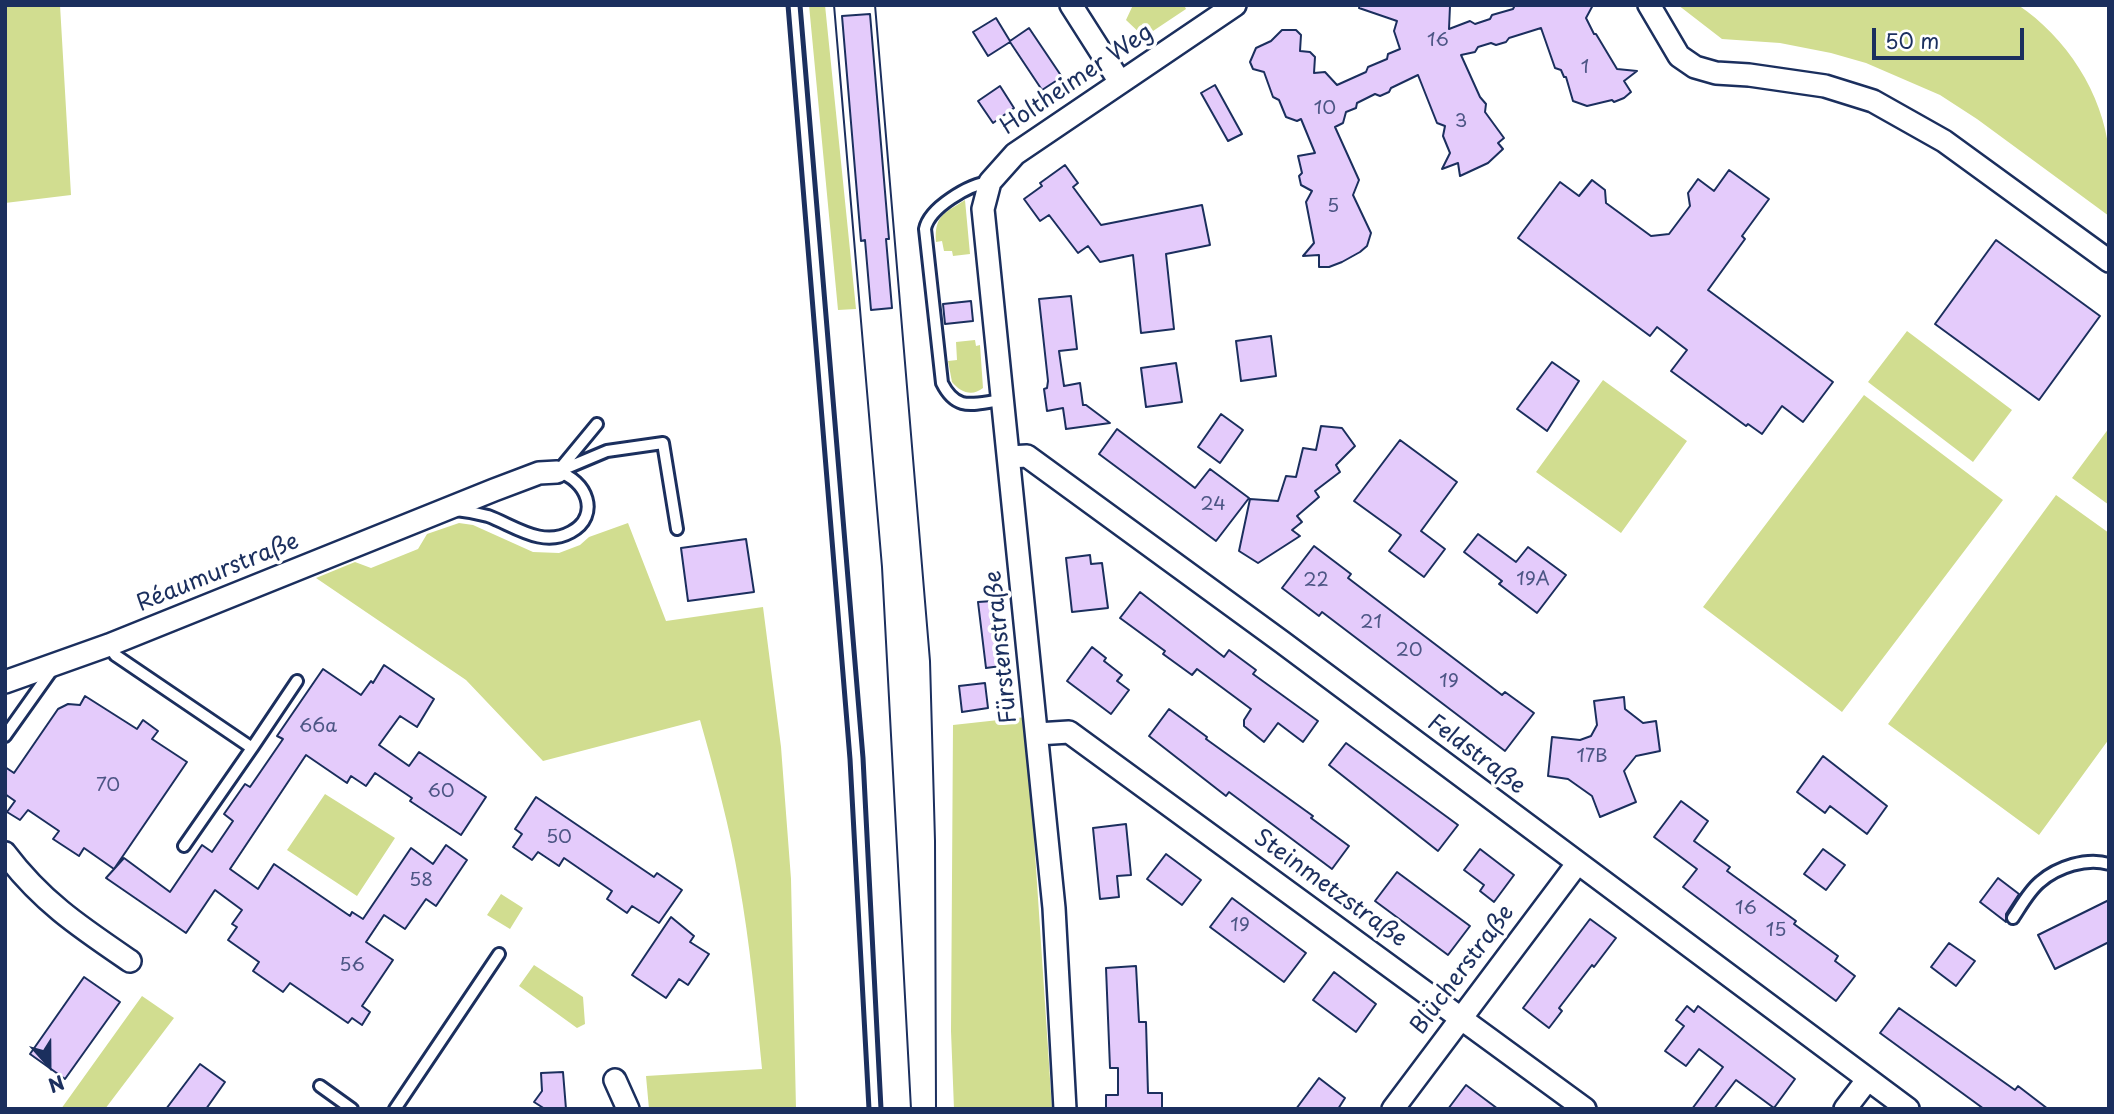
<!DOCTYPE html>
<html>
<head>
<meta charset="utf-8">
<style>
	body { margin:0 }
	#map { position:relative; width:2114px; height:1114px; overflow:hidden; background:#fff; font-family:"Playpen Sans",sans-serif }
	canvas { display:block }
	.frame { position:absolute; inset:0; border:7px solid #1b2f5e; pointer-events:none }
	.north { position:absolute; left:14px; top:1030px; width:70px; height:70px; -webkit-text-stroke:5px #fff; paint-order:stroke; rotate:159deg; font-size:19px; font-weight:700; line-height:28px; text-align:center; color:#1b2f5e }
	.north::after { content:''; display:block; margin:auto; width:24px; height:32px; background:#1b2f5e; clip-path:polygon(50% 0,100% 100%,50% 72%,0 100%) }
	.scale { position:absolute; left:1872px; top:28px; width:152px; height:32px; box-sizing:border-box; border:4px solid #1b2f5e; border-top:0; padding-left:9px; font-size:21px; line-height:24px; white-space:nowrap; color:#1b2f5e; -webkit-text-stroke:5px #fff; paint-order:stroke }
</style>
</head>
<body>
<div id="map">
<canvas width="2114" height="1114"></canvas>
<div class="frame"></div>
<div class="north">N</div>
<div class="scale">50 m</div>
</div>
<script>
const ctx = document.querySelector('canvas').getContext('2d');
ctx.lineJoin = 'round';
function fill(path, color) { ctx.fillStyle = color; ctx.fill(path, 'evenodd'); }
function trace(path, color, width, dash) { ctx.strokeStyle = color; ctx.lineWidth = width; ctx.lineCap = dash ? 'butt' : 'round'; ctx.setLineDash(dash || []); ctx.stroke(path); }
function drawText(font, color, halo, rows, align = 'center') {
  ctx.font = font + ' "Playpen Sans",sans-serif'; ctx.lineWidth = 7; ctx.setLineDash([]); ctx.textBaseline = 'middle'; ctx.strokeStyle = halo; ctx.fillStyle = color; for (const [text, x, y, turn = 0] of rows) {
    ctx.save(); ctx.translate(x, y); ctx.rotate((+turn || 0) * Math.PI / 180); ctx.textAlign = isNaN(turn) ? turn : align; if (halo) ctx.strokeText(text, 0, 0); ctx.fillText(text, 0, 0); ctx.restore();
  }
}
const green = new Path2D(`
	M5,5H60L71,195L5,203Z
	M809,5H825L856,309L838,310Z
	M1133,5H1184L1186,9L1144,37L1126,20Z
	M1678,5H2018C2066,37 2103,93 2109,152C2111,173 2109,195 2109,216L1977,119L1940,95L1866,63L1831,53L1780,43L1722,39Z
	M965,200L970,254L953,256L952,251H944L942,241L936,242C934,215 945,213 965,200Z
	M1907,331L2012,410L1973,462L1868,382Z
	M975,340L976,346L980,345L983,388C972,397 960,392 952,382L948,361L957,360L956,342Z
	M1603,380L1687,441L1621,533L1536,472Z
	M1864,395L2003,500L1842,712L1703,607Z
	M2109,428V505L2072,478Z
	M2056,495L2109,533V739L2039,835L1888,724Z
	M459,523L473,525L533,552L559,553L580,545L589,537L628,523L666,621L763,607L781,747L791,879L796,1109H649L646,1076L762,1069C756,1006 750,944 739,882C730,828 715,773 700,720L543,761L466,680L316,578L355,562L371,568L418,549L427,534Z
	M1026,717L1052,1109H954L951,1031L953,725Z
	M325,794L395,838L357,896L287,850Z
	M501,894L523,908L510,929L487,915Z
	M534,965L583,997L585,1024L577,1028L519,986Z
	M142,996L174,1018L105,1109H61Z`);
const building = new Path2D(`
	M1360,5L1450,6L1449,29L1470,21L1475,24L1490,19L1492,15L1513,9L1515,5H1593L1586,18L1594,34H1596L1617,69L1637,71L1624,81L1631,92L1624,98L1614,102L1612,100L1587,106L1573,101L1566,77H1564L1561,70L1555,68L1541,28L1509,38L1506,42L1496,45L1491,43L1478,47L1475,52L1461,55L1480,97L1486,104L1485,112L1504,138L1498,143L1503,149L1488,163L1460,176L1458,163L1442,169L1450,153L1443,136L1445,126L1437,123L1418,75L1391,88L1389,92L1380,96L1375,94L1357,103L1356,108L1346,112L1343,123L1335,127L1359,180L1353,195L1371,233L1367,246L1360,252L1342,262L1329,267H1319V255L1303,256L1314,243L1306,202L1312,191L1301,185L1299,176L1302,173L1298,156L1315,153L1301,119L1297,121L1286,117L1279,100L1273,97L1264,72L1253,69L1250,62L1256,48L1271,41L1282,30H1296L1301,35L1300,51L1310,52L1315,57L1314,73L1325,72L1337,85L1366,72L1368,67L1387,59L1388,54L1400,49L1394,31L1397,21L1359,8Z
	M870,14L889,239H886L892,308L871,310L865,240L861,241L842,16Z
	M996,18L1010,41L1029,28L1062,77L1042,90L1010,42L988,56L973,32Z
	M1215,85L1242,134L1228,141L1201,93Z
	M1000,86L1014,108L993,123L978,101Z
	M1065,165L1078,183L1073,187L1101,225L1202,205L1210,245L1166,254L1174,329L1141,333L1133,255L1100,262L1088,246L1078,253L1049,215L1040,221L1024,199L1042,186L1040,183Z
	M1729,170L1769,199L1742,236L1745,239L1708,290L1833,382L1803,422L1782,406L1762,434L1748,424L1746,426L1671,371L1687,350L1657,327L1650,336L1518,238L1560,182L1579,196L1592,180L1605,190L1606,203L1651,236L1669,234L1690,206L1688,193L1698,179L1714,191Z
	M1996,240L2100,316L2039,400L1935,324Z
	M1071,296L1077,349L1059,351L1064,386L1080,383L1083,405H1086L1110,423L1066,429L1063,408L1047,411L1044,389L1047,388L1048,381L1039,299Z
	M971,301L973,321L945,324L943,304Z
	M1271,336L1276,376L1241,381L1236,341Z
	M1552,362L1579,381L1547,431L1517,409Z
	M1176,363L1182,402L1146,407L1141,368Z
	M1221,414L1243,430L1220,463L1198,447Z
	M1321,426L1342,428L1355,446L1336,465L1340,472L1315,491L1319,497L1297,516L1302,522L1292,530L1300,536L1258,563L1239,551L1250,499L1278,501L1286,476L1296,477L1303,448L1316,450Z
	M1117,429L1195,488L1210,469L1249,498L1216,541L1099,454Z
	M1400,440L1457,482L1421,531L1445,549L1424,577L1389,551L1401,535L1354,501Z
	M1478,534L1516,562L1528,547L1566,575L1537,613L1499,584L1502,581L1464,552Z
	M746,539L754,592L688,601L681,548Z
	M1314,546L1351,574L1348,578L1502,695L1505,692L1534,713L1505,751L1322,612L1319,616L1282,588Z
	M1090,555L1091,564L1102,563L1108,608L1072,612L1066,558Z
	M1140,592L1224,657L1229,650L1256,670L1253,674L1318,721L1303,742L1278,723L1264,742L1244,726V720L1251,709L1197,669L1192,675L1163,654L1165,651L1120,618Z
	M993,601L1001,666L986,668L978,602Z
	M1092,647L1106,658L1104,661L1122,675L1117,681L1129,690L1111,714L1067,681Z
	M384,665L434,699L417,727L400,716L379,745L409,766L419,752L486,797L461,835L410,801L412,798L375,773L366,786L351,776L347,783L306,755L230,869L258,889L274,864L350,916L352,912L363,919L411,848L433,864L446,845L467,860L436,906L426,899L405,929L384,915L366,942L393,960L362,1006L370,1012L362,1025L352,1018L348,1023L290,983L283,992L253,971L259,962L228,940L237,927L232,924L242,910L215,890L186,933L106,878L124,858L170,892L202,845L212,852L233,821L224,814L245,784L250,787L283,739L277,736L323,669L361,695L371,681L373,683Z
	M985,683L988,708L962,712L959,686Z
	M85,696L137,729L143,720L158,731L152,739L187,762L114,869L84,848L79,856L53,839L59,831L28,810L20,820L7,812L15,801L5,794V767L14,773L58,709L68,704L80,705Z
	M1624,697L1625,709L1643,723L1656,721L1660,751L1636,756L1624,771L1636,802L1600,817L1592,796L1568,779L1548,776L1552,737L1580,740L1591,736L1597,725L1594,701Z
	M1169,709L1207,737L1206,739L1313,816L1311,818L1349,846L1332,869L1229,792L1226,796L1149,736Z
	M1346,743L1458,825L1438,851L1329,765Z
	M1823,756L1887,806L1867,834L1830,806L1825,813L1797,792Z
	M536,797L654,877L657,873L682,890L659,923L632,906L627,913L607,899L612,891L564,858L559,866L538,852L532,860L513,847L522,834L515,829Z
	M1681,801L1708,821L1694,841L1730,867L1727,871L1796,921L1794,924L1838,956L1835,961L1855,976L1836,1001L1683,887L1697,869L1654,837Z
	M1126,824L1131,875L1117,876L1119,897L1100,899L1093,828Z
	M1480,849L1514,875L1494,902L1480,891L1484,885L1464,870Z
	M1823,849L1845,865L1826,890L1804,874Z
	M1166,854L1201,880L1182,905L1147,879Z
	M1397,872L1470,926L1448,955L1375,901Z
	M1998,878L2019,894L2006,914V922L1980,902Z
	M1232,898L1306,953L1284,982L1210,927Z
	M2109,900V942L2055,969L2038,935Z
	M671,917L694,936L690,942L709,954L688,985L679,979L666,998L632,975Z
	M1590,919L1616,938L1594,967L1592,965L1559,1008L1562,1011L1549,1028L1523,1008Z
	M1949,943L1975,961L1956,986L1931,967Z
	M1136,966L1139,1022H1146L1148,1093H1162V1109H1106V1095H1118V1068H1110L1106,968Z
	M1334,972L1376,1004L1356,1032L1313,1000Z
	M84,977L120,1002L65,1079L30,1054Z
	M1687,1006L1694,1012L1698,1006L1795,1079L1774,1108L1736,1080L1714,1109H1692L1723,1067L1699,1049L1686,1066L1665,1051L1684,1026L1676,1020Z
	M1899,1008L2015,1090L2018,1086L2048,1109H1984L1880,1033Z
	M200,1064L225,1082L206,1109H166Z
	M563,1072L566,1109H545L534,1102L542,1091L541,1073Z
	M1319,1078L1345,1098L1338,1109H1296Z
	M1466,1085L1498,1109H1448Z`);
const lane = new Path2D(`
	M990,182C969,184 929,208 925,229L942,383C957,413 974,403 1003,400
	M559,470L597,424
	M557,472L607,451L663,443L677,529
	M456,510C466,511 477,513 488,516C515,526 542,548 571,532C601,516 587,479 557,472
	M109,645L115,655L252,748L297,681
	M5,736L54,667
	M184,846L252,748
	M2013,918C2021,906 2029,891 2040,882C2057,867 2087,857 2109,864
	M320,1086L352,1109
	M395,1109L499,954`);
const street = new Path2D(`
	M1071,5L1120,82
	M1649,5L1679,56L1695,67L1716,73L1749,75L1825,86L1873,101L1944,141L2109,261
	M1009,457L1027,456L1282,642L1908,1109
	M5,682L109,645L494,490L539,473L557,472
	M1037,734L1069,732L1585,1109
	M5,853C42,902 80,927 130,961
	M615,1080L628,1109
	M1065,1109L1054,908L983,209L990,182L1015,154L1235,5
	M1393,1109L1577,864
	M1845,1109L1868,1079`);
const tram = new Path2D(`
	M834,5L882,567L911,1109
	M875,5L930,661L935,841L936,1109`);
const rail = new Path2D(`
	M788,5L850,759L869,1109
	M800,5L863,758L881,1109`);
const numberNames = [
	["16",1438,41],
	["1",1585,68],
	["10",1325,109],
	["3",1461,122],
	["5",1333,207],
	["24",1213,505],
	["19A",1533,580],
	["22",1316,581],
	["21",1371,623],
	["20",1409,651],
	["19",1449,682],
	["66a",318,727],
	["17B",1592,757],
	["70",108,786],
	["60",441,792],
	["50",559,838],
	["58",421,881],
	["16",1746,909],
	["19",1240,926],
	["15",1776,931],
	["56",352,966]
];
const streetNames = [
	["Holtheimer Weg",1077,80,-34],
	["Réaumurstraße",218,573,-22],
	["Fürstenstraße",1002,647,-96],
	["Feldstraße",1476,755,37],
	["Steinmetzstraße",1330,889,36],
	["Blücherstraße",1463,970,-53]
];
fill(green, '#d1dd90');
fill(building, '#e4cbfb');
trace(building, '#1b2f5e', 2);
trace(lane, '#1b2f5e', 16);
trace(street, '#1b2f5e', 26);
trace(lane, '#fff', 10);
trace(street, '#fff', 21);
trace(tram, '#1b2f5e', 2);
trace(rail, '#1b2f5e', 5);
drawText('19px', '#4d5685', null, numberNames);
drawText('23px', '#1b2f5e', '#fff', streetNames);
</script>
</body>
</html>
